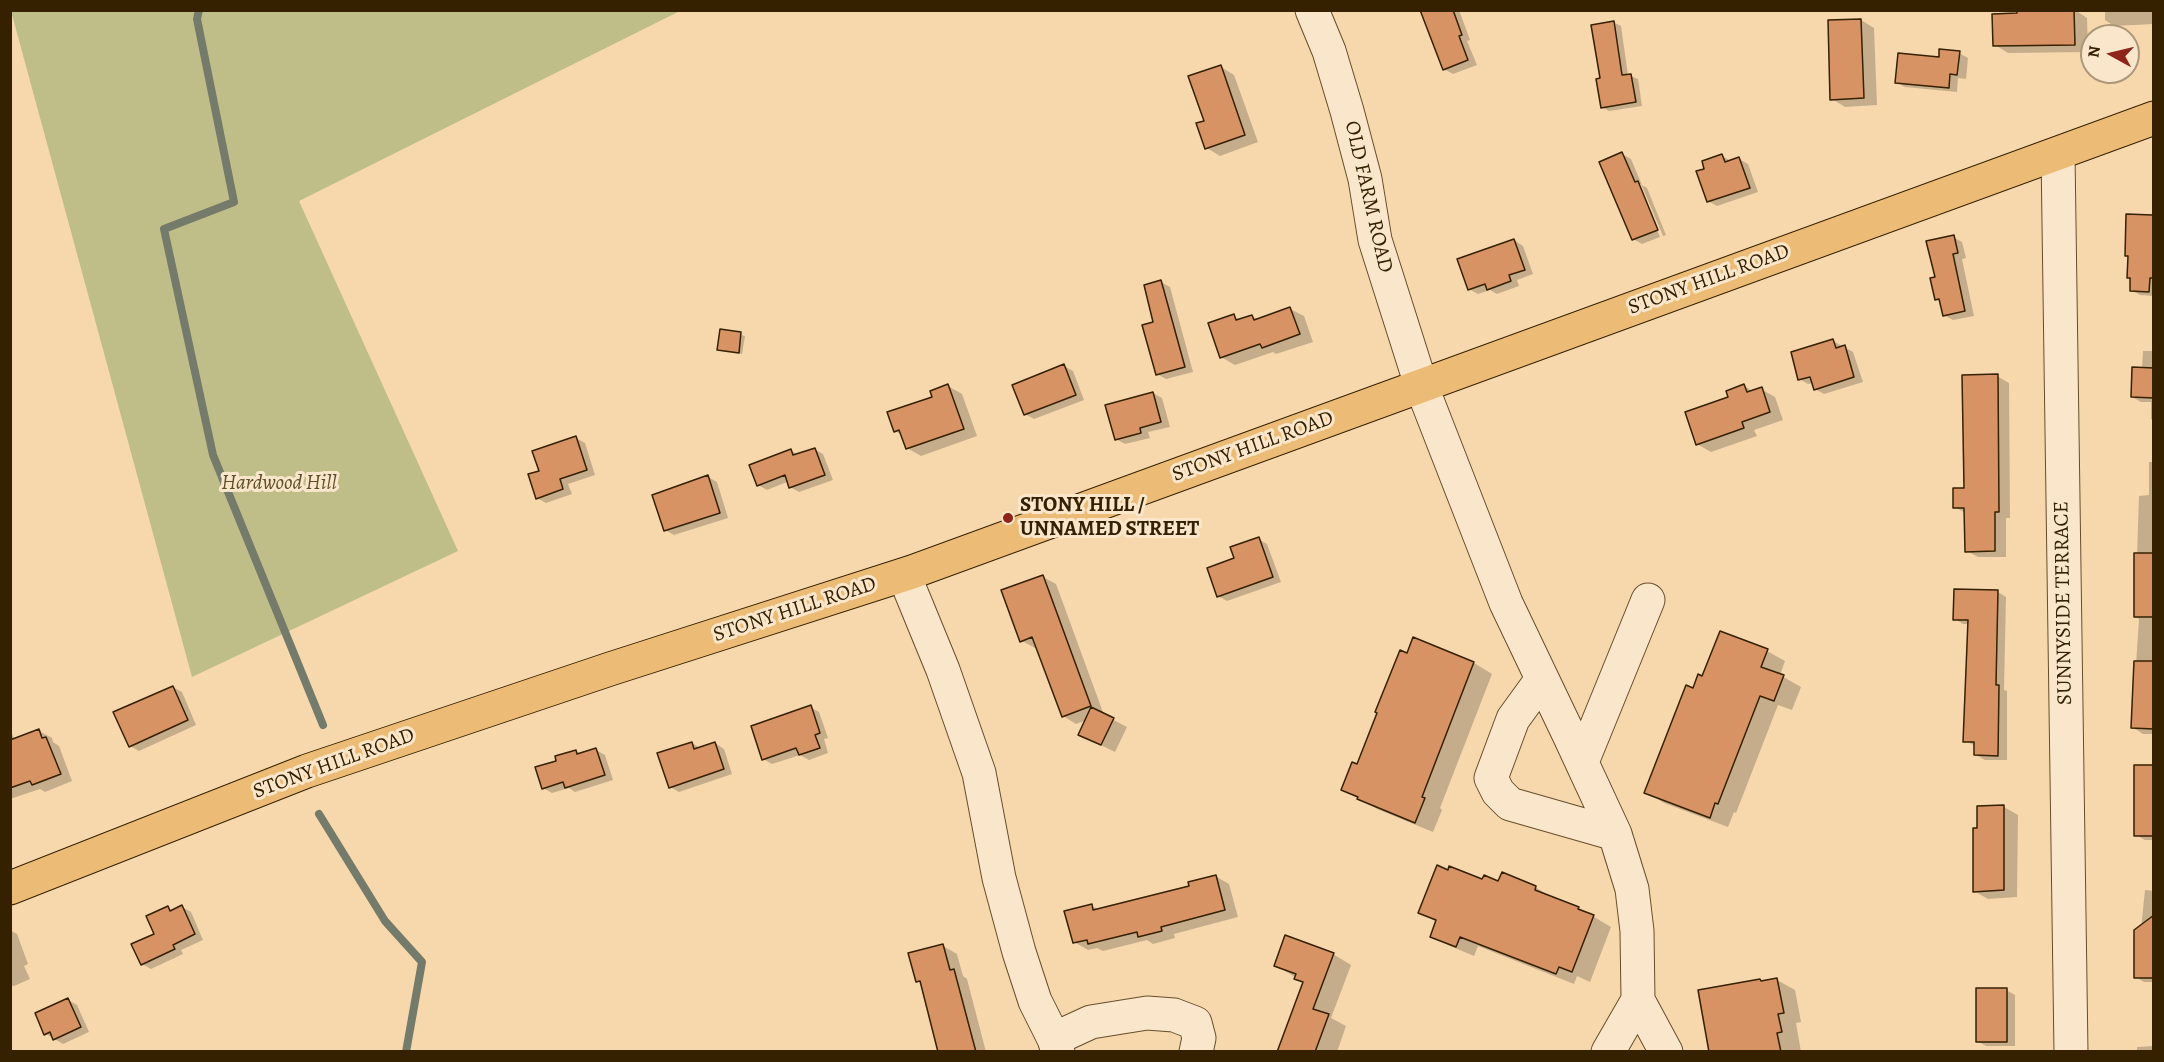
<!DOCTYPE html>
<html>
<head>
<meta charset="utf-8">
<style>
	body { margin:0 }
	#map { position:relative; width:2164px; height:1062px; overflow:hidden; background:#f7d8ad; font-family:Alegreya,serif }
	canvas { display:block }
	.frame { position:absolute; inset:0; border:12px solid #352000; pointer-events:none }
	.north { position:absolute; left:2080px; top:24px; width:60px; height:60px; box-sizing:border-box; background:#fae6ca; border:2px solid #ab9779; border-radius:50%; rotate:278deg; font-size:16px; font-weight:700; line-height:24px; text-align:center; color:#352000 }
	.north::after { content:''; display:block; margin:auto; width:21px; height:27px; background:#8f2418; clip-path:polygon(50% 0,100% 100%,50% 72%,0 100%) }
</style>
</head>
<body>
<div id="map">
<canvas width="2164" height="1062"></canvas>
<div class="frame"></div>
<div class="north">N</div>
</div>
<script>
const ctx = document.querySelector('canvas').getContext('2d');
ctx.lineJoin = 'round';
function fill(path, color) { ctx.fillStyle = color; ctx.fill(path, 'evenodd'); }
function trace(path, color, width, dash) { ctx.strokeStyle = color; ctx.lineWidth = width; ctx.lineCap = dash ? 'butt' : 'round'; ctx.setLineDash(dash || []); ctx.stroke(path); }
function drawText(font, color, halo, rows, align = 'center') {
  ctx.font = font + ' Alegreya,serif'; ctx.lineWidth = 6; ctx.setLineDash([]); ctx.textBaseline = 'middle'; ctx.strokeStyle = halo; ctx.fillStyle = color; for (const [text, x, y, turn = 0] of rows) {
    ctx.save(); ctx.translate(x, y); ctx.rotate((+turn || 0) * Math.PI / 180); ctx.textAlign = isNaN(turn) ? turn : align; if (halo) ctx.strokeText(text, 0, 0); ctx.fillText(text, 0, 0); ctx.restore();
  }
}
const green = new Path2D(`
	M11,11H680L299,201L458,551L192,677Z`);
const shadow = new Path2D(`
	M1421,10H1459L1470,40L1467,41L1477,65L1453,74L1444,69Z
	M2018,10H2075L2087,18L2088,52L2008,53L1995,45L2019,15Z
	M2105,10H2154V24L2114,26L2105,20Z
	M1861,20L1874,28L1877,105L1845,107L1832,99Z
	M1613,22L1621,26L1628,75L1638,79L1642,106L1609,111L1602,107L1601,80Z
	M1959,53L1968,58L1966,79L1958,78L1957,92L1905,87L1896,82L1940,59Z
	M1221,67L1234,75L1258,142L1220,156L1207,148Z
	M1622,154L1631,159L1642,185L1647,188L1666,235L1663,236L1641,184H1637L1660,237L1642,244L1633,239Z
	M1722,156L1731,161L1739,159L1748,164L1758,192L1717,206L1708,201L1706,170Z
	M2127,215L2154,216V296L2140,295L2131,290L2132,279L2129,277V257L2126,255Z
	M1953,237L1962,242L1966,258L1962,259L1974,316L1953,320L1944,315L1941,302L1936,299V278Z
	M1514,240L1523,246L1533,274L1517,280L1519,286L1497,294L1490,290L1478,294L1469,289Z
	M1161,282L1170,287L1193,372L1166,379L1157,374L1155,323Z
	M1290,309L1304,316L1313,342L1276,354L1273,352L1235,365L1221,357L1233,316L1240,320L1252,316L1258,320Z
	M721,330L745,336L742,354L718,349Z
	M1833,341L1853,352L1863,382L1824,394L1815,389L1813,383L1808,384L1799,379Z
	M2143,351H2154V421L2151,419V402H2141L2132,397L2142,369Z
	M1064,366L1073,371L1084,400L1034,419L1025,414Z
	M1997,376L2009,383L2010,518H2006V557H1978L1967,551L1966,513L1954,507L1965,490Z
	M948,386L962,394L977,436L921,456L907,448L903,435L895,431Z
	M1744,386L1754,392L1761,389L1775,397L1783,420L1754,430L1757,436L1711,452L1697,444L1730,398Z
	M1153,393L1162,398L1170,427L1148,432L1150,438L1125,444L1116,439Z
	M576,438L585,443L595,475L568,484L572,494L546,503L537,498L541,472Z
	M814,449L823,454L833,480L799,492L790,487L787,482L767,490L758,485L791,451L799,455Z
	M2149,462H2154V734H2143L2132,727L2139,619L2135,617L2139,496L2149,495Z
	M708,477L717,482L728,518L674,535L665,530Z
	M1258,539L1267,544L1281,582L1227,601L1218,596L1236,559Z
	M1043,577L1056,584L1104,715L1127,727L1115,752L1080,735L1087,720L1076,724L1063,716L1037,648H1035L1022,641Z
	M1998,592L2006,597L2004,690L2007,691V760H1985L1976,755V746L1965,741L1969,624H1963L1955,619Z
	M1414,639L1474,663L1492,674L1440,808L1442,810L1433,832L1377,809L1343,789L1358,766Z
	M1767,651L1785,661L1780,675L1801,687L1792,710L1778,705L1736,813L1734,812L1728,827L1664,803L1646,792L1703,678Z
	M173,687L182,692L196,725L139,751L130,746Z
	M810,707L819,712L828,738L824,739L828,753L809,760L800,755L772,764L763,759Z
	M10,730L15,740L39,731L52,738L53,742L59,746L72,781L45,792L40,789L10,799Z
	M692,743L700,748L715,743L724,749L732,774L679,792L670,787Z
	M596,750L605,755L613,780L575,792L569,788L552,793L543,788L558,762L576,751L581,754Z
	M2154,767V840H2145L2136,835Z
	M2004,807L2018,815L2017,897L1988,899L1974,891L1978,808Z
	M1215,876L1229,884L1238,917L1174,934L1175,938L1153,944L1147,940L1103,951L1097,948L1088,950L1074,942L1092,906L1099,910L1191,887Z
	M1483,881L1535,887L1553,898L1579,908L1611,927L1590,982L1577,976L1574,984L1478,946L1474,956L1450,946L1432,936L1437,922L1420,913Z
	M2145,890L2154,891V982H2144L2136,977Z
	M182,907L191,912L203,940L181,950L183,954L151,969L142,964L168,908L173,911Z
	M10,930L17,934L28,964L24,966L30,979L14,986L10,985Z
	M943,946L957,954L963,976L967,979L986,1052H939L922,983L917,981Z
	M1333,954L1351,965L1331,1018L1346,1026L1337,1052H1279L1304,983L1276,965Z
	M1777,980L1795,990L1801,1022L1796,1023L1801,1052H1710L1763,982Z
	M2006,990L2015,995V1046H1986L1977,1041Z
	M68,1000L77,1005L89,1032L63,1044L46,1034Z
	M2154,1046V1052H2137V1047Z`);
const stream = new Path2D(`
	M199,10L197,19L234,202L164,229L213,455L323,725
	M319,814L385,921L422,962L406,1052`);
const building = new Path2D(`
	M1420,10H1453L1462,35L1459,36L1468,60L1443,70Z
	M2017,10H2074L2075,45L1993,46L1992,14L2017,13Z
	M1861,19L1864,98L1830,100L1828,20Z
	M1614,21L1622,75L1631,74L1636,102L1601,108L1596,79L1600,78L1591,25Z
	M1939,49L1960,51L1957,75L1950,74L1949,88L1895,83L1898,53L1939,57Z
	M1221,65L1245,135L1205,149L1196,123L1204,121L1188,76Z
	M1622,152L1635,182L1638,181L1658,230L1632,240L1599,162Z
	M1722,154L1725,162L1739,157L1750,188L1707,202L1696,171L1704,169L1702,161Z
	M2126,214L2153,215L2154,278H2150L2149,292L2130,291V278H2127L2128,256H2125Z
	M1954,235L1958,253L1953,254L1965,311L1943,316L1939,299L1935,300L1930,278L1935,277L1926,241Z
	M1514,239L1525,270L1509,275L1511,281L1487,290L1485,284L1468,290L1457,259Z
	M1161,280L1185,367L1156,375L1142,325L1153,322L1144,285Z
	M1290,307L1300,334L1262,348L1260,344L1220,358L1208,323L1234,314L1236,320L1252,315L1254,320Z
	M720,329L741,332L739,353L717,350Z
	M1833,339L1836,348L1845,345L1854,377L1814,390L1810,377L1798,380L1791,352Z
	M1064,364L1076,395L1024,415L1012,385Z
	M2132,367L2154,368V398L2131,397Z
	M1998,374L1999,512H1995V551L1965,552L1964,508H1953V488H1964L1962,375Z
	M948,384L964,429L906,449L899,430L894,432L887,412L932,397L930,391Z
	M1744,384L1747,392L1762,387L1770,412L1742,422L1744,428L1696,445L1685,412L1728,397L1726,391Z
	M1153,392L1161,422L1140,428L1141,433L1115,440L1105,405Z
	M576,436L587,470L560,479L563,489L536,499L528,474L539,471L532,451Z
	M815,448L825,475L789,488L785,475L757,486L749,465L791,449L793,455Z
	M708,475L720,513L664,531L652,495Z
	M1259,537L1273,577L1217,597L1207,568L1234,558L1230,547Z
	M2134,553H2154V617H2134Z
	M1043,575L1091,706L1062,717L1032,637L1020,642L1001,590Z
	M1954,589L1998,590L1996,685H1999L1998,756L1974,755V742H1963L1968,620H1953Z
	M1720,631L1768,649L1761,667L1784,675L1774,701L1760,696L1718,804L1715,803L1710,818L1644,793L1686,685L1693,688L1698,674L1702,676Z
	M1413,637L1474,662L1422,797L1425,798L1415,823L1357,799L1358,797L1341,790L1352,762L1357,764L1377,713L1375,712L1400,650L1407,653Z
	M2134,661H2154V729L2131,728Z
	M173,686L188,720L129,747L113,712Z
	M811,705L820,733L815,735L820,748L799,755L796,748L762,760L751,726Z
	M1091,707L1114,718L1101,745L1078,735Z
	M39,729L42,738L46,737L61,774L32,785L30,781L10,788V740Z
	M692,742L694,749L715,742L724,769L669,788L657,753Z
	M596,748L605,775L565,788L563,782L542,789L535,767L556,761L555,756L576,750L577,754Z
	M2134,765H2154V836H2134Z
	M2004,805V890L1973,892V828H1977V806Z
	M1437,865L1448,870L1449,866L1482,879L1484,875L1498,881L1502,872L1536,886L1535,890L1579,907L1578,909L1594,915L1572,972L1559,967L1556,974L1460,937L1456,947L1430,937L1436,920L1418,913Z
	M1216,875L1225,910L1161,927L1162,931L1138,937L1137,932L1088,944L1087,940L1073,943L1064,911L1092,904L1093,910L1189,886L1188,882Z
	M182,905L195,934L173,945L175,949L141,965L131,944L154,934L146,916L168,906L170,911Z
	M2154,915V978H2134V930Z
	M1285,935L1334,953L1313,1009L1329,1014L1315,1052H1277L1303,982L1294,979L1296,974L1274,966Z
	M943,944L950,970L954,969L976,1052H938L920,981L916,982L908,953Z
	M1777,978L1784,1013L1778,1014L1782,1032L1777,1033L1781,1052H1709L1698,990L1760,979L1761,981Z
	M1976,988H2007V1042H1976Z
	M68,998L81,1027L53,1040L50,1032L44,1035L35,1013Z`);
const minor = new Path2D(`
	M1312,10L1329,51L1347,111L1365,179L1375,240L1421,385L1506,603L1570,737L1615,834L1632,889L1637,931L1638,1000L1666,1052
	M2058,154L2071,1052
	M904,575L943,670L979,773L999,878L1019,952L1035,1001L1054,1039L1058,1052
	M1542,679L1513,719L1491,778L1498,792L1510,804L1615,834
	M1582,762L1648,600
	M1054,1039L1091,1022L1147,1013L1174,1015L1195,1023L1199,1038L1196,1052
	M1608,1052L1638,1000`);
const major = new Path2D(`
	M10,888L307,771L610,669L912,572L2154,118`);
const markers = [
	[1008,518,6,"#8f2418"]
];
const streetNames = [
	["OLD FARM ROAD",1368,197,77],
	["STONY HILL ROAD",1709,280,-20],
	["STONY HILL ROAD",1253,447,-20],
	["SUNNYSIDE TERRACE",2064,603,-91],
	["STONY HILL ROAD",795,610,-18],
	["STONY HILL ROAD",334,764,-20]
];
const parkNames = [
	["Hardwood Hill",279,484]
];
const poiNames = [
	["STONY HILL /",1020,506],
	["UNNAMED STREET",1020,530]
];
fill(green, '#c0be88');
fill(shadow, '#0003');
trace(stream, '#747b6a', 8);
fill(building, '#d89365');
trace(building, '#352000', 1.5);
trace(minor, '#664e2b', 35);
trace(major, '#352000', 35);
trace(minor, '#fae6ca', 33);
trace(major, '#ecbc76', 33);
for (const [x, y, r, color] of markers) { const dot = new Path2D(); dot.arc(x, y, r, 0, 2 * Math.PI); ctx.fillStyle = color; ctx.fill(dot); trace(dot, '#fae6ca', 2); }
drawText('21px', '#352000', '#fae6ca', streetNames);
drawText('italic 21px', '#5f4f29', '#fae6ca', parkNames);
drawText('bold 21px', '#352000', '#fae6ca', poiNames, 'left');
</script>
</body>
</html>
